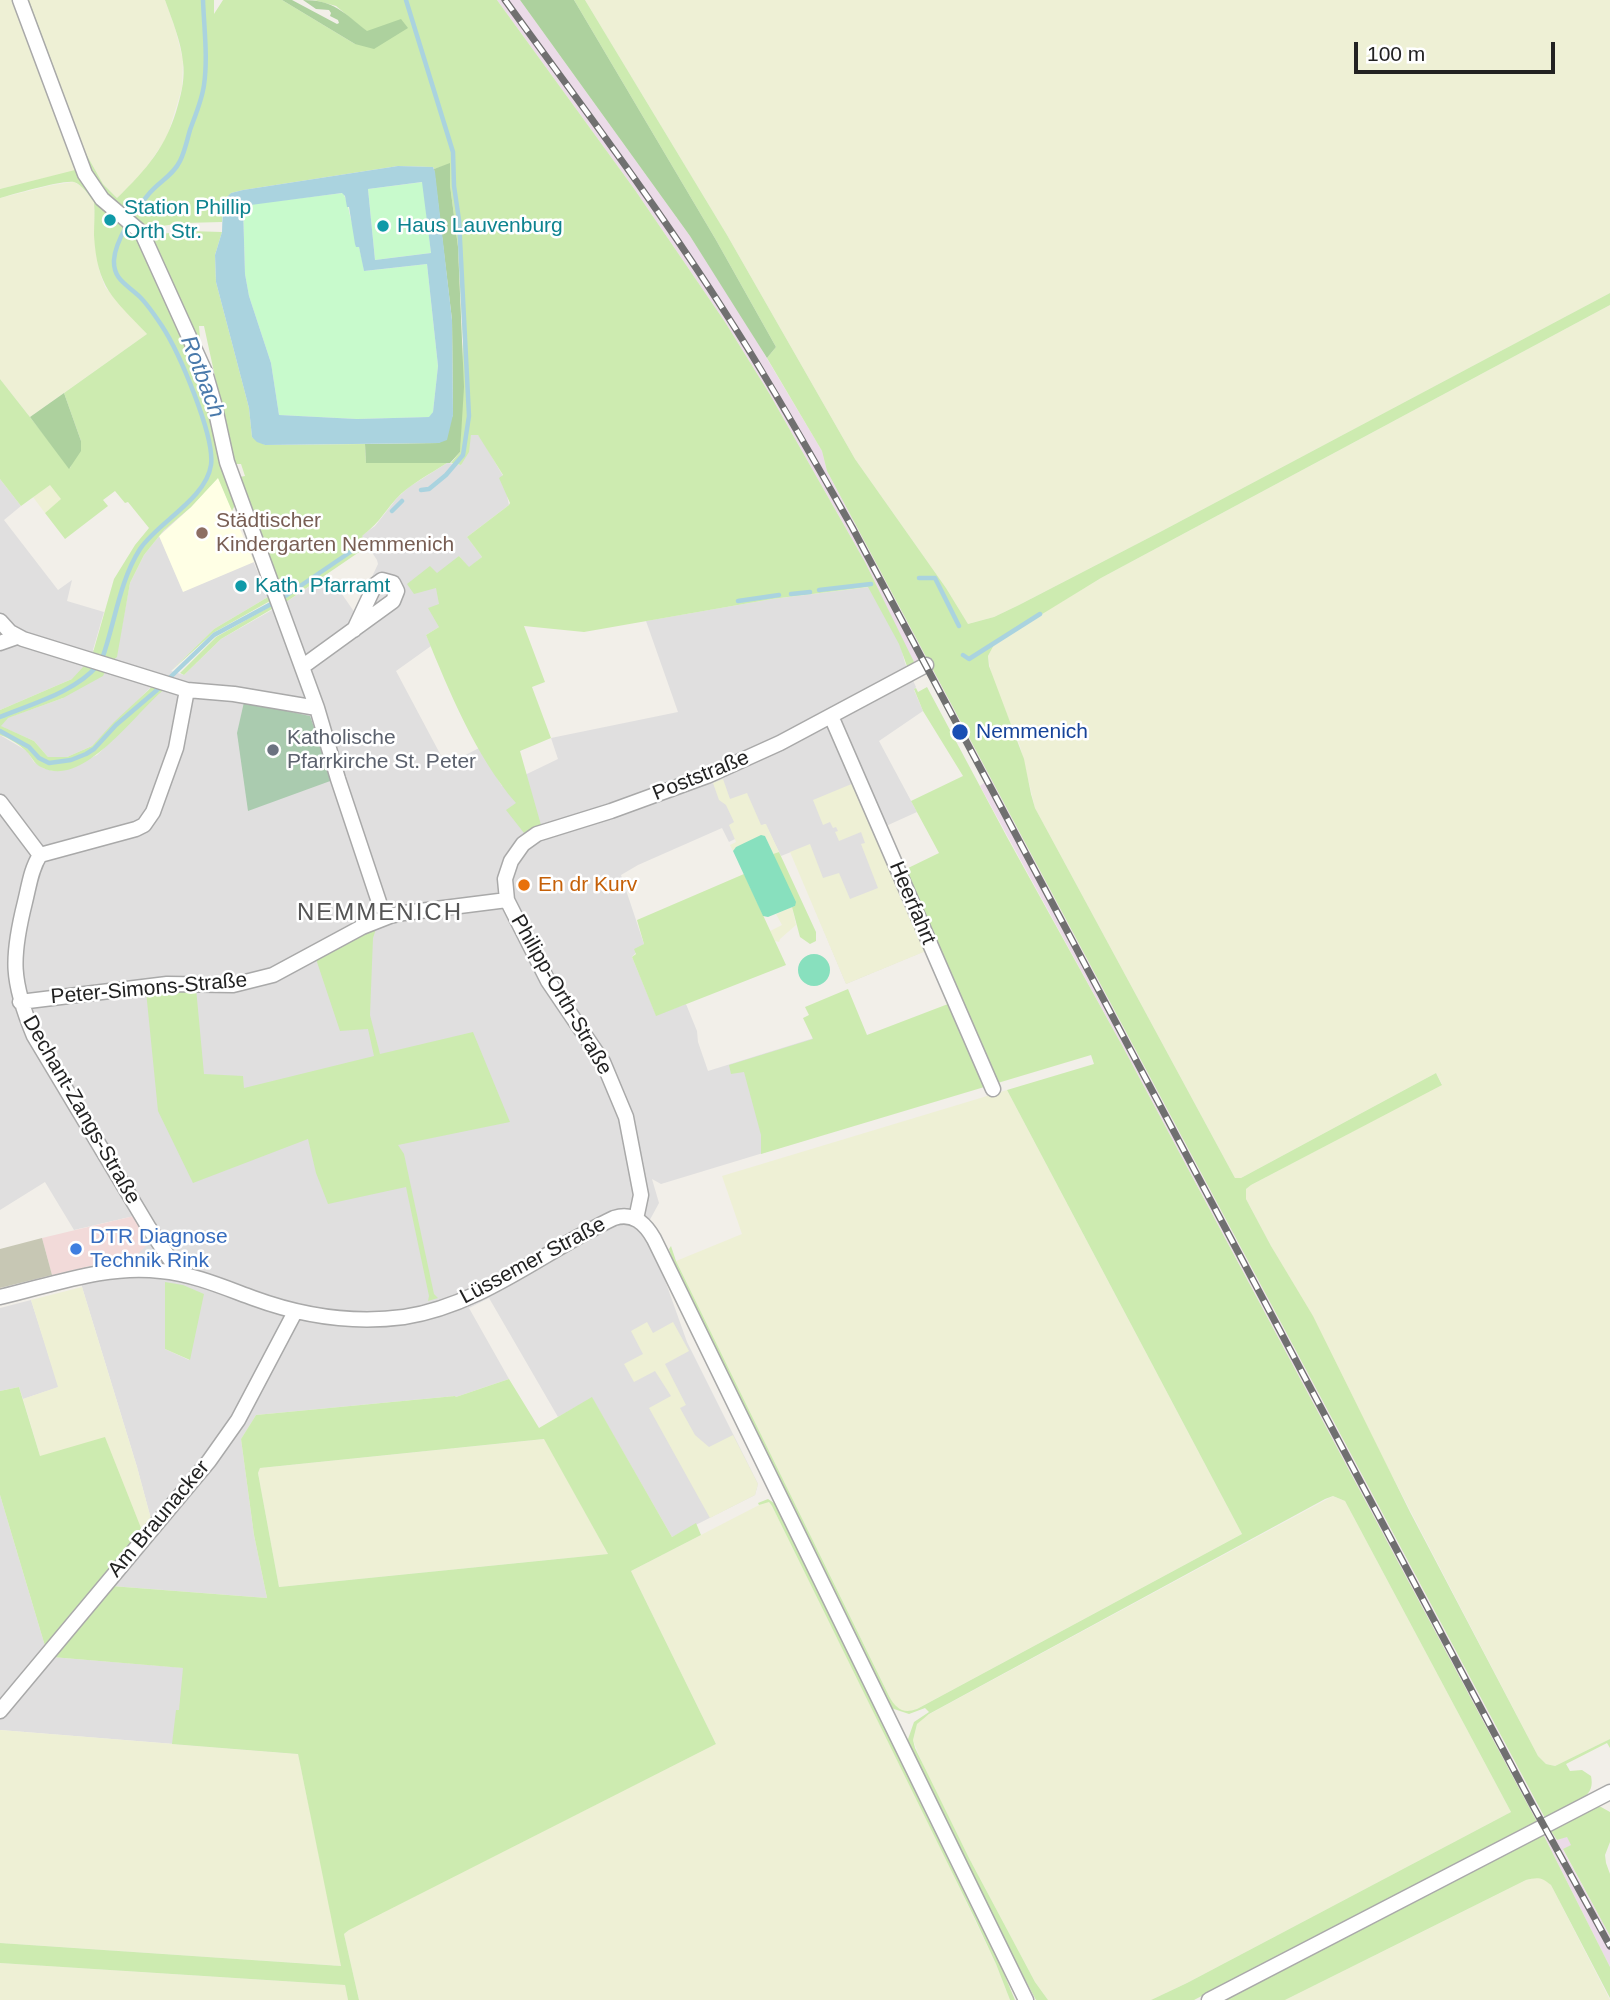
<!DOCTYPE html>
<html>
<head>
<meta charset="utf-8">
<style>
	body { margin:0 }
	#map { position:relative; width:1610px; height:2000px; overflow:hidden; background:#f2efe9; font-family:Helvetica,sans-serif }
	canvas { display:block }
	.scale { position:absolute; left:1354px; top:42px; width:201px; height:32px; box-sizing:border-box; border:4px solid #222; border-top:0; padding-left:9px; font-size:21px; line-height:24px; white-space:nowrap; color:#222; -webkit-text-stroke:5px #fff; paint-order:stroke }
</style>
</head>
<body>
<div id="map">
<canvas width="1610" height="2000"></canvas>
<div class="scale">100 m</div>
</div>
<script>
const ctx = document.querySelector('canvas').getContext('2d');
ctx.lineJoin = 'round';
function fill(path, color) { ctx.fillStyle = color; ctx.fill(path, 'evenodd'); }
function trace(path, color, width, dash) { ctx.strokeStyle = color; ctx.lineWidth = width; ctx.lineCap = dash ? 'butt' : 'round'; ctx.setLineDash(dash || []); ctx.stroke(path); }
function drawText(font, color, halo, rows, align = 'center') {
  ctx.font = font + ' Helvetica,sans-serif'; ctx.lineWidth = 5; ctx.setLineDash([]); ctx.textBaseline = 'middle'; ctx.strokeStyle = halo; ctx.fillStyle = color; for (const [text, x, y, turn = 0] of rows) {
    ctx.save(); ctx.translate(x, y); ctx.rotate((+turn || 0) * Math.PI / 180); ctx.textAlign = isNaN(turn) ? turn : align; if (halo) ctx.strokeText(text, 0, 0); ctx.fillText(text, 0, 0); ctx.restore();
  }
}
const residential = new Path2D(`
	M471,435H478L481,438L503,476L509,505L467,537L482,557L469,568L459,556L439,627L426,635L431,646L396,671L446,765L479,748L502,786L558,759L551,738L678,712L646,621L772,599L869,587L900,644L905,663L916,687L914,690L923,711L879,741L917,812L886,826L937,946L846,984L791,852L781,856L765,824L729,842L722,828L638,865L621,875L644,944L632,957L656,1015L686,1004L697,1031L698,1042L708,1071L814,1038L898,1112L661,1184L652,1179L659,1203L646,1227L687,1342L758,1484L755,1495L672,1537L592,1398L558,1417L489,1298L469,1308L509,1379L456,1397L455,1396L256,1415L241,1439L254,1535L267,1598L111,1586L159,1527L151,1519L137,1467L82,1287L79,1269L137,1255L134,1216L74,1230L45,1182L0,1210V735L27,751L34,762L43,768L53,771L63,770L97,755L144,708L150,688L92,746L67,757H48L34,741L0,726L7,718L63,698L72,679L0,710V479L21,506L4,520L58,590L72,580L67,601L104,612L93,650L116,657L130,583L144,555L164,530L218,477L268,597L214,629L171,671L184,675L221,639L286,602L328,574L355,613L378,564L377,560L361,536L375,526L397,498L409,487L447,463L461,465ZM165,1282L190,1359L189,1360L165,1349Z
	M31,1300L59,1387L23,1399L19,1387L0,1391V1308Z
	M0,1495L45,1646L0,1700Z
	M52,1657L283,1676L298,1754L0,1730V1719Z`);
const commercial = new Path2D(`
	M134,1216L149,1243L137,1255L52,1275L42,1238Z`);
const industrial = new Path2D(`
	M497,0H520L690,236L741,315L822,451L827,471L1551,1831L1557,1840L1567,1836L1572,1845L1563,1850L1610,1936V1967L1543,1834L1258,1299L1124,1049L980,786L985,782L932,682L926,671L921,674L911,658L865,562L769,393L725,322L635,190Z`);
const education = new Path2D(`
	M218,477L254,562L183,592L159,536L191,507Z`);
const construction = new Path2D(`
	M42,1238L52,1275L0,1288V1249Z`);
const farmland = new Path2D(`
	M0,0H13L75,171L0,189Z
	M29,0H165L175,28L183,60L182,88L167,137L142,174L117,198L103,184L85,152Z
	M585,0H1610V293L1162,531L1019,605L994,617L968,624L946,588L855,459L727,235Z
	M74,182L81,186L94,202L95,238L99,270L105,287L147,334L30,417L0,379V198L52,185Z
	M1610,305V1739L1555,1766L1546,1764L1538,1756L1374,1441L1246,1199L1245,1194L1246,1189L1251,1185L1442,1084L1436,1073L1241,1178H1235L1035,808L1020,746L992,679L988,656L995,643L1001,638L1101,578Z
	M50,484L62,499L45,513L33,497Z
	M723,779L730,799L747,793L761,825L766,824L779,852L773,854L765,836L736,847L733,851L730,845L736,842L729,825L734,822L726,805L719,800L713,783Z
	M854,783L926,951L846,984L790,852L810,844L823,878L839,873L850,899L878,888L861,844L865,843L861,832L839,841L835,832L838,831L836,827L833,828L830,822L823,825L813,800Z
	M792,907L796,925L780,939L779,942L775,941L770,931L782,925L776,914Z
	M1007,1090L1242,1534L917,1709L909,1712L903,1711L895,1707L889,1696L676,1261L742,1234L722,1176Z
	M82,1287L137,1467L151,1519L141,1528L137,1521L40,1456L23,1399L58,1387L31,1300Z
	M647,1322L653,1333L673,1322L689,1351L665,1364L686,1405L680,1408L695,1435L709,1447L733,1435L758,1484L755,1495L710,1518L649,1408L671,1396L655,1371L634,1382L624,1364L643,1354L631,1331Z
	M545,1439L608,1554L279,1587L258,1473L260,1468Z
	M1333,1496L1345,1501L1511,1812L1187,1983L1151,2000H1048L1035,1982L969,1858L925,1770L913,1740L917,1724L924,1717Z
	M765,1502H769L772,1506L940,1847L996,1964L1010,2000H359L344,1934L353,1927L716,1744L631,1571Z
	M0,1730L298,1754L342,1966L0,1943Z
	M1537,1877L1545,1879L1551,1885L1610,2000H1285L1526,1880Z
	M0,1963L345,1985L348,2000H0Z`);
const grass = new Path2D(`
	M13,0H16L77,170L76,172L82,183L135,232L200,371L235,505L232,511L218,478L191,507L164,530L144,555L130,583L117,657L112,661L92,656L114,579L135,545L149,528L128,502L125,503L115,491L103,500L108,506L65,539L45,513L61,499L50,485L21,506L0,479V379L70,468L81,441L64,393L147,334C113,298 97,288 94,235C94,224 95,213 94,202C89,196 82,184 74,182C61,180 15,194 0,198V189L75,170Z
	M25,0H29L85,152L103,184L117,198C147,169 167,146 178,105C182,91 185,77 183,62C181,41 172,20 165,0H214V14L223,0H282L355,44L367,32L336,6L314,0H497L635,190L725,322L769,393L865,562L916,666L908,669L899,644L868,587L772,599L584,632L524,626L545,682L532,687L551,738L520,751L541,825L524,833L506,810L516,803C476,757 449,691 426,635L439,627L428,608L439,604L436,588L414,594L407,584L430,566L437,573L459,556L469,567L482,557L467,537L509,505L510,503L499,478L503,475L478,435H471L469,452L461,465L451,463L460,452L463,341L458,247L450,185V164L434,169L433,167L398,166L243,190L231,193L222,209V222L184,223L146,228L106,194L93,176Z
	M574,0H585L727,235L855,459L946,588L968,624L994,617L1019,605L1162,531L1610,293V305L1101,578L995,643L988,656L989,666L1024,759L1031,794L1035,808L1235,1178H1241L1436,1073L1442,1085L1251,1185L1246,1189V1199L1271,1246L1313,1316L1410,1512L1538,1756L1546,1764L1555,1766L1610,1739V1748L1607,1743L1566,1764L1570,1771L1582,1770L1591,1776C1593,1786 1591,1792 1583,1798L1545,1818L827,471L822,451L767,358L776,347L716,240Z
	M189,231L222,232L215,255L216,282L249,408L252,437L265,445L365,444L366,463H447C430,474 410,484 396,499C383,514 379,523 362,536L368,546L286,602L240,477L245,476L241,464H234L204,326H199L200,338L198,344L152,239L153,236L160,234Z
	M268,597L270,601L213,633L171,671L214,629Z
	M271,606L272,609L221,639L184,675L180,673L216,637Z
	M84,666L105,672L103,676L63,698L8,718L1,726L34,741L48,757H67L92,746L114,722L155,684L166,688C137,710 85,788 43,768C35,765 33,759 28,753C22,746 9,738 0,735V710L72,679Z
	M927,687L1007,837L1124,1049L1537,1822L1194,2000H1151L1187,1983L1511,1812L1345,1501L1333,1496L1325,1499L929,1714L917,1724L913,1740L915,1748L969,1858L1035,1982L1048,2000H1036L1005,1942L907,1742L914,1722L929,1712L925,1708L909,1714L891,1708L676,1269L669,1249L671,1246L676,1261L889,1696C896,1709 903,1714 917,1709L1242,1534L1007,1090L1094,1064L1091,1055L761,1154V1135L744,1072L731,1074L729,1065L813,1039L803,1018L809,1015L805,1007L848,989L867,1035L948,1004L926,951L904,870L939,853L911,801L963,776L923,711L914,689L916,688L918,692Z
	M779,852L816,932V941L810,944L800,937L792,907L795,906L773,854Z
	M744,874L786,965L656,1016L632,957L636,954L634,949L644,944L637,920Z
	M376,929L373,938L370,1015L380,1054L473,1032L510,1122L398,1145L404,1154L434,1294L438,1298L428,1301L429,1296L406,1187L328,1204L316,1173L308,1139L193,1183L158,1111L146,991L196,988L204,1074L243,1076L244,1088L374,1056L368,1029L340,1031L316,959Z
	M165,1282L183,1285L204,1294L190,1360L165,1349Z
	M509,1379L539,1428L592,1397L672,1537L696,1523L701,1535L631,1571L716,1744L349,1930L344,1934L359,2000H348L345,1985L0,1963V1943L341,1966L298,1754L172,1744L176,1710H179L183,1668L52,1657L111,1586L267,1598L254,1535L241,1439L256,1415L455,1396L456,1397ZM544,1439L608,1554L279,1587L258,1473L260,1468Z
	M19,1387L40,1456L105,1437L141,1528V1536L51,1645L45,1646L0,1495V1391Z
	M768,1499L777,1505L998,1959L1015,2000H1010L996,1964L976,1921L772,1506L769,1502L759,1505L758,1503Z
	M1596,1807H1601L1610,1812V1842L1605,1855L1606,1863L1610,1874V1936L1563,1849L1571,1845L1567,1837L1557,1840L1551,1831Z
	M1543,1834L1610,1967V1998L1551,1885C1542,1877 1537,1877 1526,1880L1285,2000H1224Z`);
const forest = new Path2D(`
	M282,0H292L337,24L339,23L338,20L330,16L331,13L329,10L316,9L303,0C334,0 344,13 367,31L401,19L408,28L374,49L355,44Z
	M520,0H574L716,240L776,347L767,358L690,236Z
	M450,163V185L458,247L464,387L460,452L450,463H366L365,444L439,443L453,415L452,320L434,169Z
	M64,393L81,441V451L69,469L30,417Z`);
const cemetery = new Path2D(`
	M244,702L310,716L333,780L248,811L237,733Z`);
const park = new Path2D(`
	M423,182L431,253L375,260L368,189Z
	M343,193C349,204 349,215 353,226C357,241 362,255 364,271L427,264L438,366L433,412L430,417L357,419L279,415L271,363L249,296L245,274L243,205Z`);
const pitch = new Path2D(`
	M761,835L765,836L796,902L795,906L768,917L763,916L733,851L736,847Z
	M798 970a16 16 0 1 1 32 0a16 16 0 1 1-32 0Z`);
const water = new Path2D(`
	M398,166L433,167L435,172L452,320L453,415L447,440L439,443L265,445L257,442L252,437L249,408L216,282L215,255L222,232L223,201L231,193L243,190ZM422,182L431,253L375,260L368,189ZM342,193L345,196L347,207H349L355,244L356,247H359L364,271L427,264L438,366L433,412L429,417L357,419L279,415L271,363L249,296L245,274L243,206Z`);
const stream = new Path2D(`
	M406,0L453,152L454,186L459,220L469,416L463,455L446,475L429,489L421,490
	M392,511L402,501
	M919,578H935L959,626
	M819,590L871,584
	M791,594L810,592
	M738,601L779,595
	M963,655L969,659L1040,614
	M102,659C115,623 119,582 140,549C158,522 206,499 211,465C215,436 179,352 162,326C156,317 148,305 140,297C128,285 113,280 114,260C115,241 135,210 148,195C158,182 173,176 180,161C185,151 187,140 190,130C195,116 202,100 204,85C208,57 204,28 203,0
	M0,717C31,704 75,692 97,666
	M0,731L29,747L39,758L49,763L71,760L86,754L94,749L116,725L157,690L214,635L284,597L365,542`);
const minor = new Path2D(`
	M20,0L85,174L102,199L142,233L205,372L214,403L227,462L317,708L338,779L380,905L390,916L404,913L507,900
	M0,621L10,632L23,639L187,690L234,694L317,708
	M0,643L17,637
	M302,667L393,601L397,591L393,583L382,580L375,585L354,630
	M831,716L993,1089
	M0,802L40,855
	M40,855C31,869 29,886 25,902C11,958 11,981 34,1036L149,1228L180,1274
	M40,855L136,829L144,825L153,812L176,748L187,690
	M20,1002L167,984L233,985L273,975L362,927L390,916
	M636,1219L641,1195L626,1117L603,1062L548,981L507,900L505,879L511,861L523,844L537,834L611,811L707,776L780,743L926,665
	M0,1297C52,1285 107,1264 161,1271C193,1274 223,1287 253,1298C302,1316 351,1324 404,1317C482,1305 544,1251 614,1218C633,1212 645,1223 654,1239L1026,2000
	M0,1711L209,1461L238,1420L295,1312
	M1209,2000L1610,1792`);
const rail = new Path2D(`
	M505,0C581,105 659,208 728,317C772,385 812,457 852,527L1533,1806L1610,1946`);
const markers = [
	[110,220,7,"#0f9aa8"],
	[383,226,7,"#0f9aa8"],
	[202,533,7,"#8d6e63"],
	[241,586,7,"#0f9aa8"],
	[960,732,9,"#1a4fb4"],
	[273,750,7,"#6b7280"],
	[524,885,7,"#e8710a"],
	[76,1249,7,"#3f7fe0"]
];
const cultureNames = [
	["Station Phillip",124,208],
	["Orth Str.",124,232],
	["Haus Lauvenburg",397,226],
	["Kath. Pfarramt",255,586]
];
const educationNames = [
	["Städtischer",216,521],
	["Kindergarten Nemmenich",216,545]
];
const transitNames = [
	["Nemmenich",976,732]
];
const worshipNames = [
	["Katholische",287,738],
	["Pfarrkirche St. Peter",287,762]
];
const streetNames = [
	["Poststraße",701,776,-22],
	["Heerfahrt",912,903,67],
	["Peter-Simons-Straße",149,989,-5],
	["Philipp-Orth-Straße",561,995,60],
	["Dechant-Zangs-Straße",81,1110,60],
	["Lüssemer Straße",533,1261,-28],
	["Am Braunacker",159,1519,-50]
];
const foodNames = [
	["En dr Kurv",538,885]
];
const shopNames = [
	["DTR Diagnose",90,1237],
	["Technik Rink",90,1261]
];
const waterNames = [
	["Rotbach",202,377,69]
];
const quarterNames = [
	["NEMMENICH",380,913]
];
fill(residential, '#e0dfdf');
fill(commercial, '#f2dad9');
fill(industrial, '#ebdbe8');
fill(education, '#ffffe5');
fill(construction, '#c7c7b4');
fill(farmland, '#eef0d5');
fill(grass, '#cdebb0');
fill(forest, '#add19e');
fill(cemetery, '#aacbaf');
fill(park, '#c8facc');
fill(pitch, '#88e0be');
fill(water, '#aad3df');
trace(stream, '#aad3df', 4.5);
trace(minor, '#a9a9a9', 17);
trace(minor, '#fff', 14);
trace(rail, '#707070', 7);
trace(rail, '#fff', 4.5, [13]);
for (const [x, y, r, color] of markers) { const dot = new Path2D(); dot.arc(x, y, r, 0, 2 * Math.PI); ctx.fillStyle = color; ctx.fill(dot); trace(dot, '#fff', 2.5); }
drawText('21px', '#0d838f', '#fff', cultureNames, 'left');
drawText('21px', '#785e54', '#fff', educationNames, 'left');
drawText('21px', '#164399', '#fff', transitNames, 'left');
drawText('21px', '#5b616d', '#fff', worshipNames, 'left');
drawText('21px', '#222', '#fff', streetNames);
drawText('21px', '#c56008', '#fff', foodNames, 'left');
drawText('21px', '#366cbe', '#fff', shopNames, 'left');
drawText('italic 23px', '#4a7aab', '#fff', waterNames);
ctx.letterSpacing = '2px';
drawText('24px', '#555', '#fff', quarterNames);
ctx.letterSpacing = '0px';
</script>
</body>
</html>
